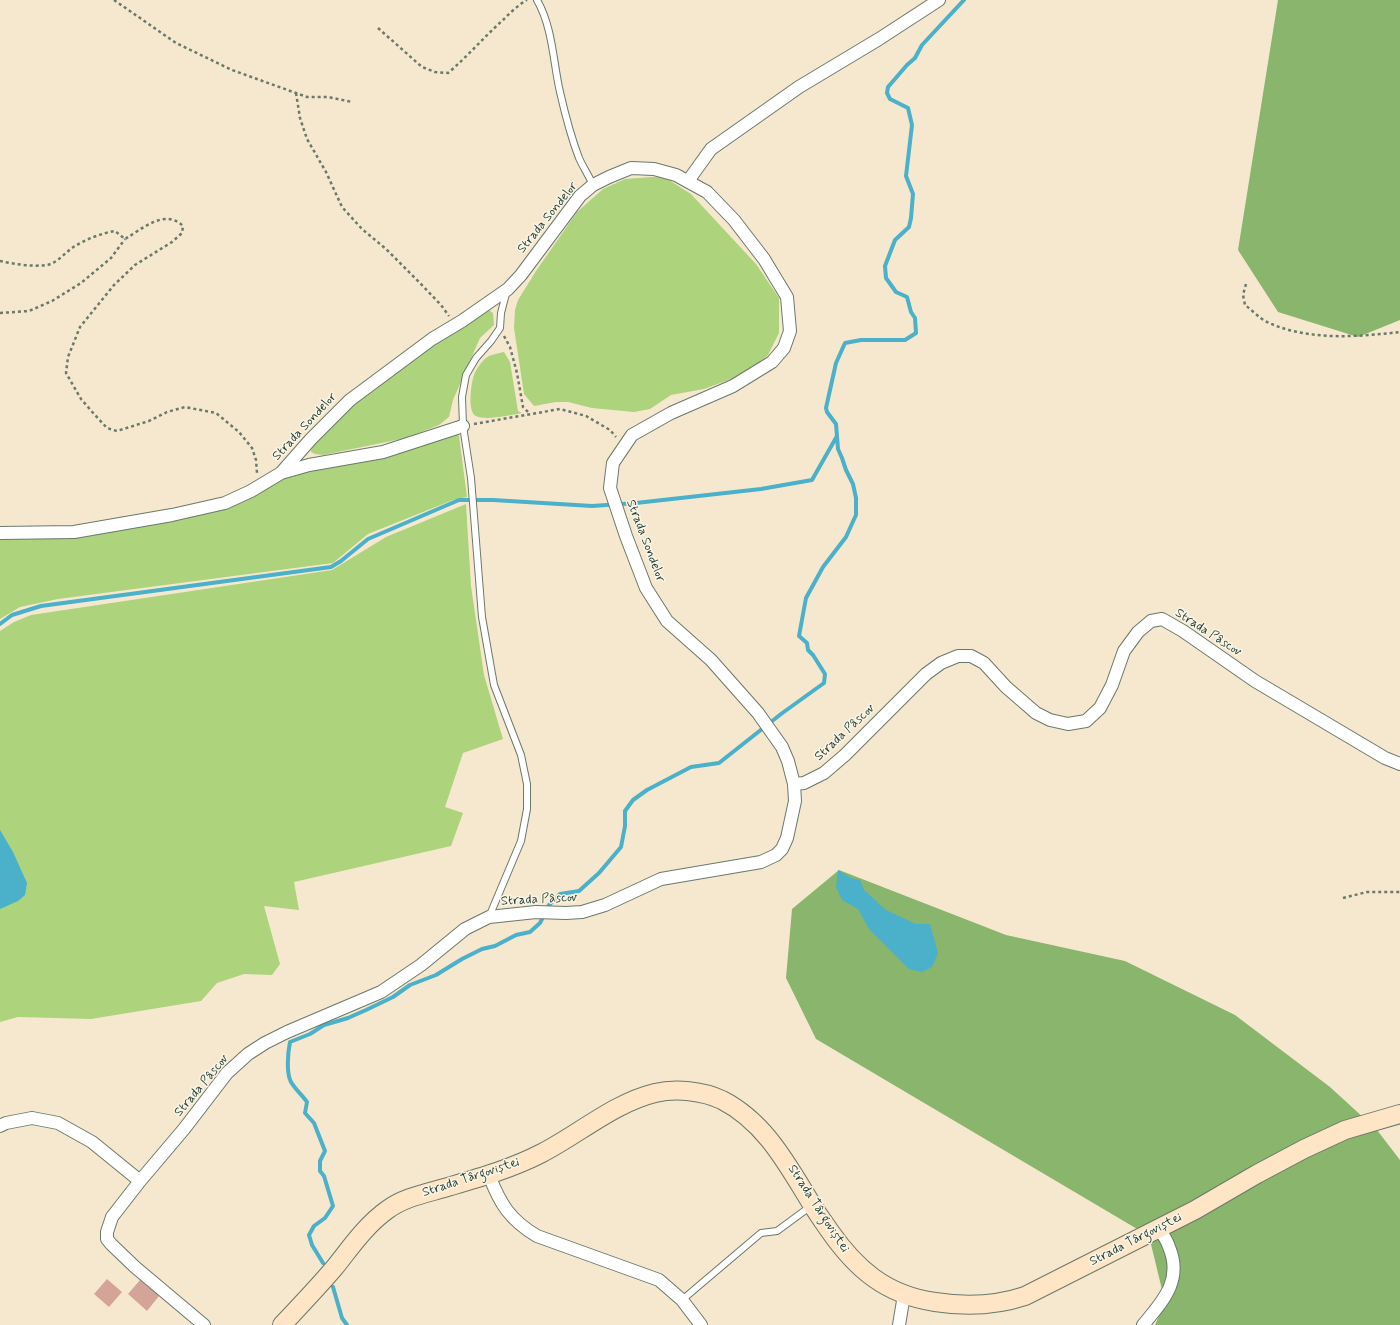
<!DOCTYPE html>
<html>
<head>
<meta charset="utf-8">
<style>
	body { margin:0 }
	canvas { display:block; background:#f6e8cf }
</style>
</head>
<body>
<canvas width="1400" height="1325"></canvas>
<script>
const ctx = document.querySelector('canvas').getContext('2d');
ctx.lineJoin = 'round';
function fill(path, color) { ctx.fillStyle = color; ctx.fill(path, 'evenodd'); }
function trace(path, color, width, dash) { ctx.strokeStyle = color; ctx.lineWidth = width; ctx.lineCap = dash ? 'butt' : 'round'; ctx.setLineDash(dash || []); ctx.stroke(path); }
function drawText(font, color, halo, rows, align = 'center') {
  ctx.font = font + ' Mynerve,sans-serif'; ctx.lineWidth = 3; ctx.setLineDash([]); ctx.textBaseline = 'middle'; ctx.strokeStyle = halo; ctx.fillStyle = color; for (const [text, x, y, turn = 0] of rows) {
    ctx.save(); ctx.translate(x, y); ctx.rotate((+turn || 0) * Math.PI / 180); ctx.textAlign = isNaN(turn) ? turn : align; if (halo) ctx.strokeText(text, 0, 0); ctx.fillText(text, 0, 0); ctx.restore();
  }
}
const green = new Path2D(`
	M652,177H664L691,194L756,264L779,298V333L768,355L745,374L704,389L671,395L650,409L634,412L592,408L568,402H556L534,406L524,394L514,328L515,310L518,300L536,271L577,212L603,189L625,179Z
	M488,309L493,313L494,325L480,338L453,400L449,417L439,425L406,438L323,455L315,454L311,452L312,444L351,404L434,343Z
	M504,352L510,362L518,411L522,413C510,415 486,421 476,416C467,412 471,383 474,375C476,369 483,359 489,356C493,354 500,353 504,352Z
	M456,433L459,436L467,497L453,500L368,534L333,563L58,599L20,607L0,619V537L200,514L273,481L298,473L398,454Z
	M466,504L471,586L484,675L503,739L463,753L445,807L463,813L451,846L294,882L299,910L264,906L280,964L272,975L244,974L217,983L201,1001L91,1019L18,1017L0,1022V631L14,622L31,615L332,570L386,537Z`);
const forest = new Path2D(`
	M1278,0H1400V320L1358,337L1278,312L1238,250Z
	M839,870L1006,935L1125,961L1235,1015L1330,1087L1377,1130L1400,1160V1325H1155L1165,1302L1149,1236L816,1039L786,978L792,909Z`);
const water = new Path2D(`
	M0,830L13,852L27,883L25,895L18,901L0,909Z
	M838,870L851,878L860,880L864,890L886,910L916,924H930L938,953L932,967L922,972L909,969L869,929L858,909L842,900L836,887Z`);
const stream = new Path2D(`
	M0,624L12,615L41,606L331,567L341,561L368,539L459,500H493L592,506L636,503L761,489L812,480L837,436
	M323,1263L312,1245L309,1235L314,1226L325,1218L333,1206L324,1176L320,1171V1161L325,1151L314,1123L305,1113L307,1102C303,1096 295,1089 291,1082C286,1073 288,1052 290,1042L310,1034L324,1025L348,1018L366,1010L393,997L410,985L436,975L462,959L482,949L495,946L516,935L530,932L540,923L549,905L560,894L579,891L599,873L621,847L625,826V811L633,800L647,790L691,767L719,763L781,714L824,683L825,674L813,655L808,650L807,643L799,636L806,598L823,567L846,537L856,515V498L853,484L846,470L842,458L838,449L836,424L827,412L826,408L836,363L845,343L861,340H905L916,333L915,318L911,312L907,297L896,292L886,278L885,266L895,240L909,227L911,218L913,194L906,176L912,125L908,108L890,99L887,93L888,87L907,65L915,58L922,45L964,0
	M333,1287L342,1318L347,1325`);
const building = new Path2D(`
	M107,1279L122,1292L109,1307L94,1294Z
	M140,1280L159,1296L147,1311L128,1294Z`);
const path = new Path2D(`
	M114,0L176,43L232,70L307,97H328L352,102
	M378,28L422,67L435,72L448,73C468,56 484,37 503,20C510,13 518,5 527,0
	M296,93L300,118L307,139L326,172L342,207L362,229L386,249L419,282L441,305L449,316
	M0,261C14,264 32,267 47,265C58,263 65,252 75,246C87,239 102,233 115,231L125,239C142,229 165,208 183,226L182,233L172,242L135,265L114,285L80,327L68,357L66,373L81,399L94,414L107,428L117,431L149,421L167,412L185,407L216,413L239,432L252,448L256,460L257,473
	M1246,284L1243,295L1245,305C1252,310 1259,318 1267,322C1308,341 1356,337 1400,332
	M0,313L29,311L52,301L81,283L111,258L125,239
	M504,336L510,347L517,373L523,407L530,414
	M474,424L560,409L586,416L610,430L616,437
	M1343,898L1367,892H1400`);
const lane = new Path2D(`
	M537,0C553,28 553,62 560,92C565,114 571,137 579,158C583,167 589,176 593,185
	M489,917L521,841L527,809V784L521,755L494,685L482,617L471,478L463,426L462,397L466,375L476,358L491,341L500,328L501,313L507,290
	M682,1300L761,1233L777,1231L811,1206`);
const street = new Path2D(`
	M688,181L711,149L799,87L879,39L939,0
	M281,473L309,465L383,452L463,426
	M0,533L74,532L172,515L225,503L251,491L281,473L311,439L350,400L432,339L462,321L508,289L521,275L580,196L593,185L609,177L631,168L654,169L676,175L707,192L734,220L764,259L787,297L790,331L784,348L772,362L733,386L671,413L632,435L613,463L610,488L626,536L646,588L667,621L711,660L758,713L782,747L788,761L794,784L795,801L787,838L782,849L776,855L761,862L661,879L605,905L582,912L566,913L536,912L489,917L465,929L421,965L381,992L287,1032L265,1043L248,1054L227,1073L184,1129L140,1181L112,1217L107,1232V1239L111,1244L135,1267L204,1325
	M794,784L804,783L824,773L845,755L926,674L941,663L958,656H971L984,663L1006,687L1036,713L1050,720L1068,724L1086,721L1100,708L1112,685L1124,651L1138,632L1151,621L1162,619L1183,631L1255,681L1385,758L1400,764
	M0,1126L6,1123L32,1118L58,1123L92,1142L140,1181
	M489,1175C500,1204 510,1220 537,1236L659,1280L682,1300L701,1325
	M899,1325L904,1295
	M1143,1325C1163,1301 1183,1280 1169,1247C1167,1240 1162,1234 1159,1228`);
const secondary = new Path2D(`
	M282,1325C300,1306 318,1287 335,1267C351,1247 366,1225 387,1210C406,1196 429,1193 451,1186C482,1177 513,1168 542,1153C579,1134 614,1103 655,1093C676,1088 703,1091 722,1100C765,1122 787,1164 811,1203C816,1212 823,1221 829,1230C856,1269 886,1295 935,1302C967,1307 995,1306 1025,1296L1195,1210L1257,1174L1304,1149L1345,1130L1400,1114`);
const streetNames = [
	["Strada Sondelor",548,218,-51],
	["Strada Sondelor",305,427,-47],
	["Strada Sondelor",645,541,69],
	["Strada Pâscov",1208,633,33],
	["Strada Pâscov",845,733,-43],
	["Strada Pâscov",539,900,-3],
	["Strada Pâscov",202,1086,-50],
	["Strada Târgoviștei",471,1178,-18],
	["Strada Târgoviștei",818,1209,57],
	["Strada Târgoviștei",1136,1240,-27]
];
fill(green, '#add37d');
fill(forest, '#8ab56c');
fill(water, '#4bb0ca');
trace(stream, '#4bb0ca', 4);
fill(building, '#d5a499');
trace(lane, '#6a796a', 8);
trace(street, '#6a796a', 14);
trace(secondary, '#6a796a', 20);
trace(path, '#6a796a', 2.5, [3, 3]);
trace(lane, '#fff', 6);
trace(street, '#fff', 12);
trace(secondary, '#fde5c5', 18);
drawText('13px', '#1f3d34', '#fcf5e5', streetNames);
</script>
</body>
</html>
